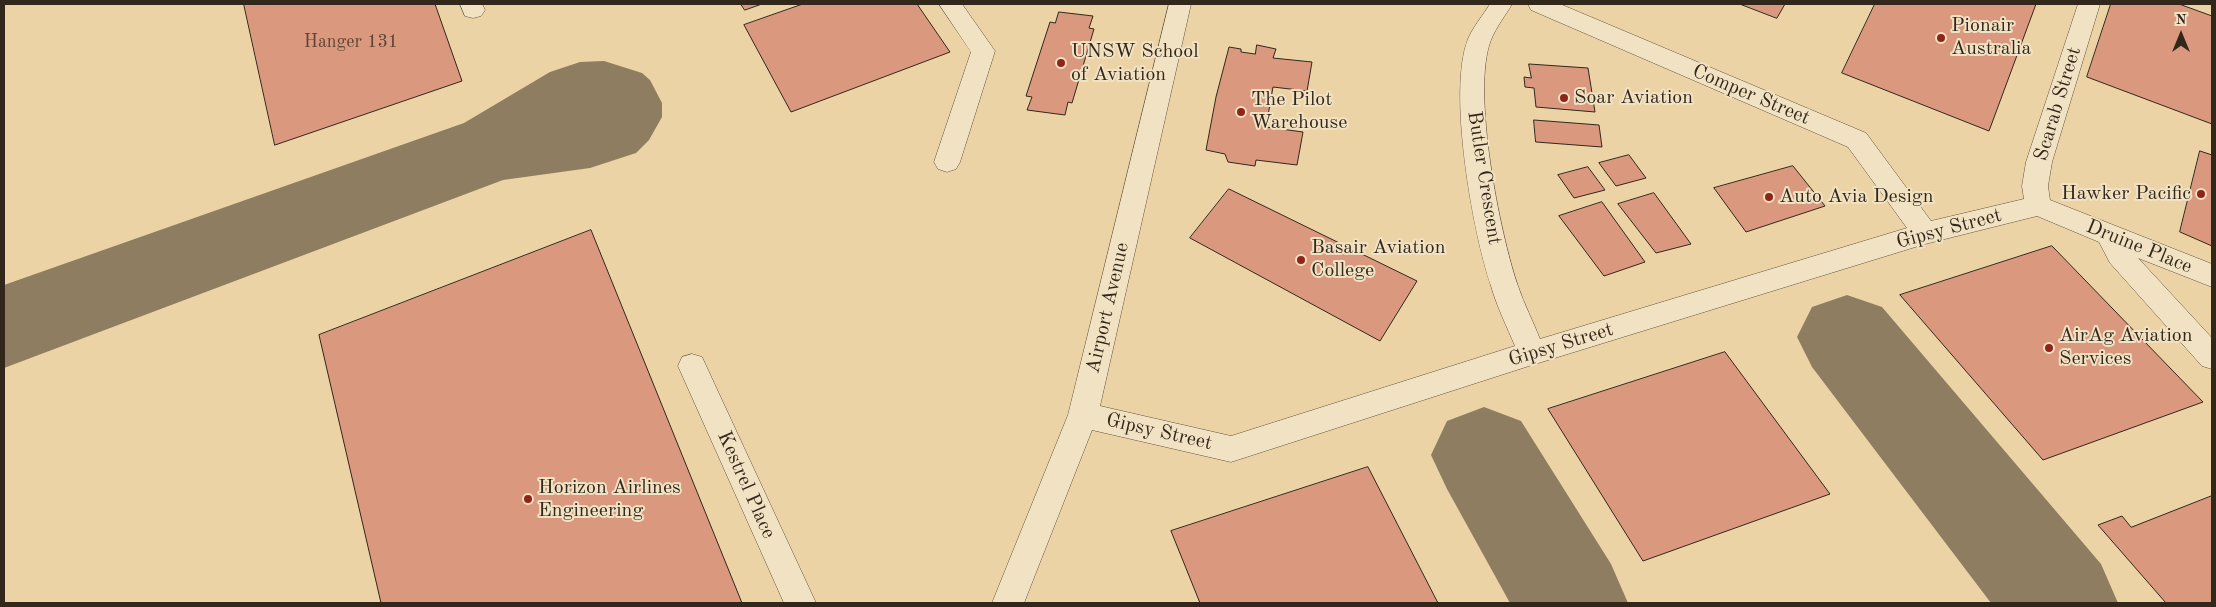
<!DOCTYPE html>
<html>
<head>
<meta charset="utf-8">
<style>
	body { margin:0 }
	#map { position:relative; width:2216px; height:607px; overflow:hidden; background:#ebd3a5; font-family:"Old Standard TT",serif }
	canvas { display:block }
	.frame { position:absolute; inset:0; border:5px solid #32271b; pointer-events:none }
	.north { position:absolute; left:2156px; top:10px; width:50px; height:50px; -webkit-text-stroke:4px #f2e2c4; paint-order:stroke; rotate:0deg; font-size:14px; font-weight:700; line-height:20px; text-align:center; color:#32271b }
	.north::after { content:''; display:block; margin:auto; width:18px; height:22px; background:#32271b; clip-path:polygon(50% 0,100% 100%,50% 72%,0 100%) }
</style>
</head>
<body>
<div id="map">
<canvas width="2216" height="607"></canvas>
<div class="frame"></div>
<div class="north">N</div>
</div>
<script>
const ctx = document.querySelector('canvas').getContext('2d');
ctx.lineJoin = 'round';
function fill(path, color) { ctx.fillStyle = color; ctx.fill(path, 'evenodd'); }
function trace(path, color, width, dash) { ctx.strokeStyle = color; ctx.lineWidth = width; ctx.lineCap = dash ? 'butt' : 'round'; ctx.setLineDash(dash || []); ctx.stroke(path); }
function drawText(font, color, halo, rows, align = 'center') {
  ctx.font = font + ' "Old Standard TT",serif'; ctx.lineWidth = 4; ctx.setLineDash([]); ctx.textBaseline = 'middle'; ctx.strokeStyle = halo; ctx.fillStyle = color; for (const [text, x, y, turn = 0] of rows) {
    ctx.save(); ctx.translate(x, y); ctx.rotate((+turn || 0) * Math.PI / 180); ctx.textAlign = isNaN(turn) ? turn : align; if (halo) ctx.strokeText(text, 0, 0); ctx.fillText(text, 0, 0); ctx.restore();
  }
}
const taxiway = new Path2D(`
	M604,61L642,73L650,80L662,103V117L649,140L636,153L590,168L503,180L4,368V285L464,123L550,72L580,62Z
	M1847,295L1882,307L2101,564L2118,603H1991L1812,367L1797,337L1812,307Z
	M1484,407L1521,421L1611,564L1628,603H1510L1447,489L1431,455L1447,421Z`);
const building = new Path2D(`
	M244,4H435L462,81L275,145Z
	M741,4H762L745,10Z
	M803,4H917L950,52L791,112L744,25Z
	M1740,4H1785L1777,18Z
	M1875,4H2036L1989,131L1842,73Z
	M2111,4H2179L2212,16V124L2087,77Z
	M1059,12L1093,16L1089,28L1094,29L1072,103L1068,102L1065,115L1027,110L1032,97L1026,96L1050,22L1055,23Z
	M1257,45L1276,49L1273,58L1312,62L1307,91L1273,87L1266,127L1303,132L1297,165L1256,160L1255,166L1228,162L1225,154L1206,150L1216,97L1229,47L1241,49V52L1255,54Z
	M1529,64L1588,68L1595,112L1536,107L1534,88L1525,87L1524,77L1531,78Z
	M1534,120L1599,125L1602,147L1536,142Z
	M2200,151L2212,155V246L2180,232Z
	M1629,155L1646,178L1616,186L1599,163Z
	M1793,166L1825,206L1746,232L1714,188Z
	M1588,167L1605,190L1574,198L1558,175Z
	M1229,189L1417,281L1380,341L1190,238Z
	M1654,193L1691,244L1656,253L1618,204Z
	M1602,202L1645,262L1604,276L1559,216Z
	M591,230L742,603H381L319,335Z
	M2052,246L2203,402L2043,460L1900,295Z
	M1725,352L1830,494L1643,561L1548,409Z
	M1368,467L1438,603H1200L1171,531Z
	M2212,496V603H2166L2098,525L2122,516L2131,527Z`);
const minor = new Path2D(`
	M460,4H482L485,10L481,16L473,18L465,16Z
	M939,4H962L995,51L960,162L956,169L947,172L938,169L934,162L971,52Z
	M1169,4H1191L1100,406L1231,436L1515,346C1507,327 1497,307 1491,286C1473,234 1447,90 1468,39C1473,27 1483,15 1490,4H1512C1506,15 1496,27 1491,40C1471,90 1500,234 1518,286C1524,304 1533,321 1540,339L1907,228L1848,147L1531,10L1528,4H1560L1866,133L1931,221L2024,199L2022,186L2026,162L2078,4H2100L2052,162L2048,186L2050,200L2212,264V287L2138,258L2212,338V369L2202,366L2110,263L2099,242L2037,216L1925,244L1532,365L1231,462L1092,430L1024,603H992L1068,415Z
	M692,354L702,357L816,603H784L678,366L682,357Z`);
const markers = [
	[1941,38,5,"#8f2418"],
	[1061,63,5,"#8f2418"],
	[1564,98,5,"#8f2418"],
	[1241,112,5,"#8f2418"],
	[2201,194,5,"#8f2418"],
	[1769,197,5,"#8f2418"],
	[1301,260,5,"#8f2418"],
	[2049,348,5,"#8f2418"],
	[528,499,5,"#8f2418"]
];
const numberNames = [
	["Hanger 131",351,42]
];
const poiNames = [
	["Pionair",1951,26],
	["Australia",1951,49],
	["UNSW School",1071,52],
	["of Aviation",1071,75],
	["Soar Aviation",1574,98],
	["The Pilot",1251,100],
	["Warehouse",1251,123],
	["Hawker Pacific",2191,194,"right"],
	["Auto Avia Design",1779,197],
	["Basair Aviation",1311,248],
	["College",1311,271],
	["AirAg Aviation",2059,336],
	["Services",2059,359],
	["Horizon Airlines",538,488],
	["Engineering",538,511]
];
const streetNames = [
	["Comper Street",1751,95,23],
	["Scarab Street",2058,104,-73],
	["Butler Crescent",1484,178,81],
	["Gipsy Street",1949,229,-15],
	["Druine Place",2139,247,22],
	["Airport Avenue",1108,308,-77],
	["Gipsy Street",1561,345,-17],
	["Gipsy Street",1159,432,13],
	["Kestrel Place",746,485,66]
];
fill(taxiway, '#8e7d60');
fill(building, '#da987e');
trace(building, '#32271b', 1);
trace(minor, '#60523e', 1);
fill(minor, '#f2e2c4');
for (const [x, y, r, color] of markers) { const dot = new Path2D(); dot.arc(x, y, r, 0, 2 * Math.PI); ctx.fillStyle = color; ctx.fill(dot); trace(dot, '#f2e2c4', 2); }
drawText('18px', '#5c4334', null, numberNames);
drawText('20px', '#32271b', '#f2e2c4', poiNames, 'left');
drawText('20px', '#32271b', '#f2e2c4', streetNames);
</script>
</body>
</html>
